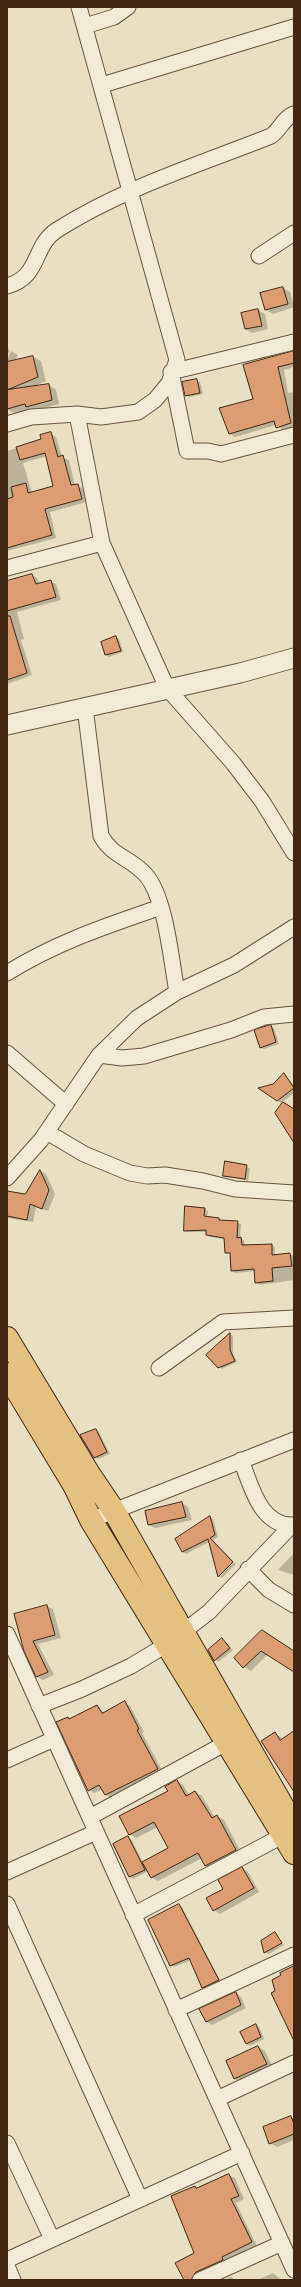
<!DOCTYPE html>
<html>
<head>
<meta charset="utf-8">
<style>
	body { margin:0 }
	#map { position:relative; width:301px; height:2287px; overflow:hidden; background:#e9dfc2; font-family:"EB Garamond",serif }
	canvas { display:block }
	.frame { position:absolute; inset:0; border:8px solid #402714; pointer-events:none }
</style>
</head>
<body>
<div id="map">
<canvas width="301" height="2287"></canvas>
<div class="frame"></div>
</div>
<script>
const ctx = document.querySelector('canvas').getContext('2d');
ctx.lineJoin = 'round';
function fill(path, color) { ctx.fillStyle = color; ctx.fill(path, 'evenodd'); }
function trace(path, color, width, dash) { ctx.strokeStyle = color; ctx.lineWidth = width; ctx.lineCap = dash ? 'butt' : 'round'; ctx.setLineDash(dash || []); ctx.stroke(path); }
const shadow = new Path2D(`
	M283,288L290,292L294,307L273,314L266,310L261,294Z
	M258,310L265,314L268,329L252,333L245,329Z
	M7,349L10,350L7,356Z
	M11,351L18,355L15,361L33,357L41,361L46,381L32,387L49,385L56,390L59,404L34,411L31,409L14,413L7,409V360Z
	M294,352V367L284,370L288,393L294,392V427L283,430L276,425L235,437L229,433L255,399L244,366Z
	M197,380L200,382L203,394L189,397L186,395Z
	M51,434L56,437L62,457L69,460L75,486L83,488L87,502L50,512L56,538L7,551V451L43,440ZM47,456L55,487L32,493L23,463Z
	M32,575L37,578L40,584L51,582L56,584L61,600L17,612L24,639L21,640L32,675L7,684V582Z
	M116,637L119,639L123,652L109,657L106,655L102,642Z
	M271,1026L274,1028L279,1044L264,1049L260,1047Z
	M284,1075L294,1085V1093L281,1103L278,1101L273,1085Z
	M226,1163L250,1168L248,1181L224,1175Z
	M40,1171L46,1174L55,1194L48,1211L36,1207L33,1222L7,1218V1192L25,1195Z
	M204,1209L208,1211L207,1217L241,1224L240,1238L244,1240L245,1246L272,1245L275,1247V1256L290,1254L294,1256V1280L260,1285L256,1283L255,1271L235,1273L232,1271L231,1254L226,1252L225,1239L210,1237L207,1235V1232H188L185,1230Z
	M230,1334L233,1336V1353L237,1362L222,1369L208,1355Z
	M96,1430L99,1432L110,1454L98,1459L95,1457Z
	M182,1503L188,1507L192,1520L155,1528L149,1525Z
	M210,1518L213,1519L218,1537L213,1540L233,1561L219,1574V1577L234,1562L236,1564L222,1578L219,1576L209,1542L186,1554L183,1552Z
	M293,1554L294,1575L278,1570Z
	M46,1606L53,1609L61,1638L38,1644L54,1675L43,1680L37,1677L25,1651Z
	M262,1632L294,1651V1670L268,1654L251,1671L244,1667Z
	M222,1640L233,1650L218,1662L209,1651Z
	M125,1703L130,1706L144,1732L142,1733L163,1772L111,1798L106,1795L103,1789L94,1793L89,1790L68,1718L70,1719L97,1706L104,1713Z
	M275,1734L281,1737L294,1759V1790Z
	M177,1781L183,1785L189,1795L195,1792L202,1796L215,1818L217,1816L224,1820L242,1854L213,1870L206,1866L202,1858L158,1881L151,1877L148,1871L133,1879L130,1877L115,1845L128,1837L131,1839L143,1862L169,1848L158,1827L136,1838L129,1834Z
	M242,1868L248,1872L259,1892L220,1914L214,1910L225,1890Z
	M179,1906L182,1907L221,1982L206,1989L203,1987L191,1960L174,1967L171,1965Z
	M275,1934L284,1945L269,1954L265,1952Z
	M236,1993L241,1997L246,2008L212,2025L206,2021Z
	M256,2026L259,2027L264,2039L250,2046L247,2044Z
	M258,2047L265,2051L273,2068L242,2083L235,2079Z
	M291,2117L294,2119V2140L277,2147L270,2143Z
	M228,2175L235,2178L244,2199L236,2203L257,2246L228,2261L229,2263L188,2280L196,2254L195,2187L198,2189Z
	M273,2273L281,2280H257Z
	M231,2277L236,2280H224Z`);
const building = new Path2D(`
	M283,287L288,304L265,310L260,293Z
	M258,309L262,326L245,329L241,313Z
	M294,351V363L278,367L291,423L276,428L274,421L229,434L219,408L253,399L243,365Z
	M33,356L38,377L7,390V362Z
	M197,379L200,393L185,396L182,382Z
	M49,384L52,400L26,407L25,404L7,409V390Z
	M51,432L58,457L63,455L71,485L78,484L82,499L45,509L52,535L7,548V499L13,497L11,487L26,483L28,493L53,486L45,453L20,460L16,447L41,439L40,435Z
	M32,574L36,584L51,580L56,597L7,611V581Z
	M7,616H10L27,673L7,680Z
	M116,636L121,651L105,655L101,642Z
	M271,1025L276,1042L260,1048L254,1030Z
	M284,1073L294,1088L277,1101L258,1088L273,1084Z
	M283,1102L294,1109V1143L275,1113Z
	M225,1161L247,1165L245,1179L223,1176Z
	M40,1170L49,1190L42,1209L30,1204L27,1220L7,1216V1191L25,1194Z
	M185,1206L205,1208L204,1216L219,1218V1220L238,1221L237,1238L241,1237L242,1245L272,1244V1255L290,1253L292,1266L272,1268L273,1281L255,1283L254,1269L231,1271L230,1253H225L224,1238L206,1235V1230L184,1231Z
	M230,1333V1350L235,1361L218,1368L206,1355Z
	M96,1429L107,1452L94,1458L80,1435Z
	M182,1502L186,1517L148,1525L145,1511Z
	M210,1516L215,1535L210,1538L233,1562L218,1577L208,1539L182,1552L175,1539Z
	M47,1605L55,1635L33,1641L48,1672L36,1677L24,1651L14,1614Z
	M262,1630L294,1651V1672L261,1651L243,1668L234,1658Z
	M222,1638L230,1648L214,1661L208,1650Z
	M125,1701L139,1729L137,1730L158,1769L105,1795L99,1785L88,1791L56,1722L68,1717L69,1719L97,1705L102,1713Z
	M294,1731V1792L261,1741L275,1732L280,1740Z
	M177,1780L186,1796L195,1791L212,1818L217,1815L236,1850L205,1866L198,1853L151,1878L142,1862L168,1848L154,1822L129,1835L119,1816L168,1791L165,1787Z
	M128,1836L145,1870L129,1877L113,1844Z
	M242,1867L254,1888L213,1911L206,1898L223,1889L218,1880Z
	M179,1904L219,1980L202,1988L189,1958L170,1966L148,1920Z
	M275,1932L282,1943L264,1953L261,1941Z
	M294,1966V2041L271,1993L275,1991L272,1980L281,1975L280,1973Z
	M236,1992L241,2005L206,2022L199,2009Z
	M256,2024L261,2037L246,2044L240,2032Z
	M258,2046L267,2064L234,2079L226,2061Z
	M291,2116L294,2124V2134L269,2144L263,2127Z
	M229,2174L239,2196L231,2199L252,2242L222,2257L223,2260L196,2272L191,2280H184L175,2263L194,2253L171,2196L195,2186L196,2188Z`);
const minor = new Path2D(`
	M85,26L114,17L128,7
	M102,85L294,27
	M259,256L294,233
	M7,286C41,277 32,246 57,230C123,188 198,165 271,136C280,130 284,117 294,114
	M171,372L187,451H208L221,454L294,435
	M171,372L294,342
	M77,414L102,543L167,688L233,763L262,801L294,853
	M7,424L31,417L77,414L101,417L138,412L155,400L169,383L177,360L79,7
	M7,568L102,543
	M85,707L101,836C113,857 129,857 145,874C166,897 171,960 177,992
	M7,973C57,942 106,926 161,907
	M7,1053L66,1104
	M99,1055L122,1058L144,1056L231,1030L264,1017L294,1014
	M47,1132L84,1154L130,1173L147,1176L165,1175L203,1181L235,1189L294,1193
	M7,1178L41,1140L99,1055L137,1018L177,992L234,965L294,927
	M159,1368L223,1322L294,1318
	M241,1460C251,1485 260,1527 294,1525
	M91,1520L294,1440
	M248,1569L269,1590L294,1605
	M7,1634L294,2270
	M39,1706L82,1689L131,1666L166,1645L209,1612L292,1525
	M7,1760L54,1739
	M90,1817L228,1742
	M7,1872L96,1832
	M7,1904L140,2199
	M133,1915L284,1835
	M176,2010L294,1955
	M217,2099L294,2063
	M7,2143L52,2239
	M7,2260L242,2153
	M7,2266L13,2280
	M200,2280L282,2243`);
const tertiary = new Path2D(`
	M7,725L240,673L294,658`);
const trunk = new Path2D(`
	M7,1338L89,1474L114,1511L294,1826
	M7,1374L74,1485L91,1520L294,1853`);
fill(shadow, '#0003');
fill(building, '#dd9d72');
trace(building, '#402714', 1);
trace(minor, '#6a5540', 17);
trace(tertiary, '#6a5540', 21);
trace(trunk, '#402714', 24);
trace(minor, '#f1ead7', 15);
trace(tertiary, '#f1ead7', 19);
trace(trunk, '#e4c081', 22);
</script>
</body>
</html>
